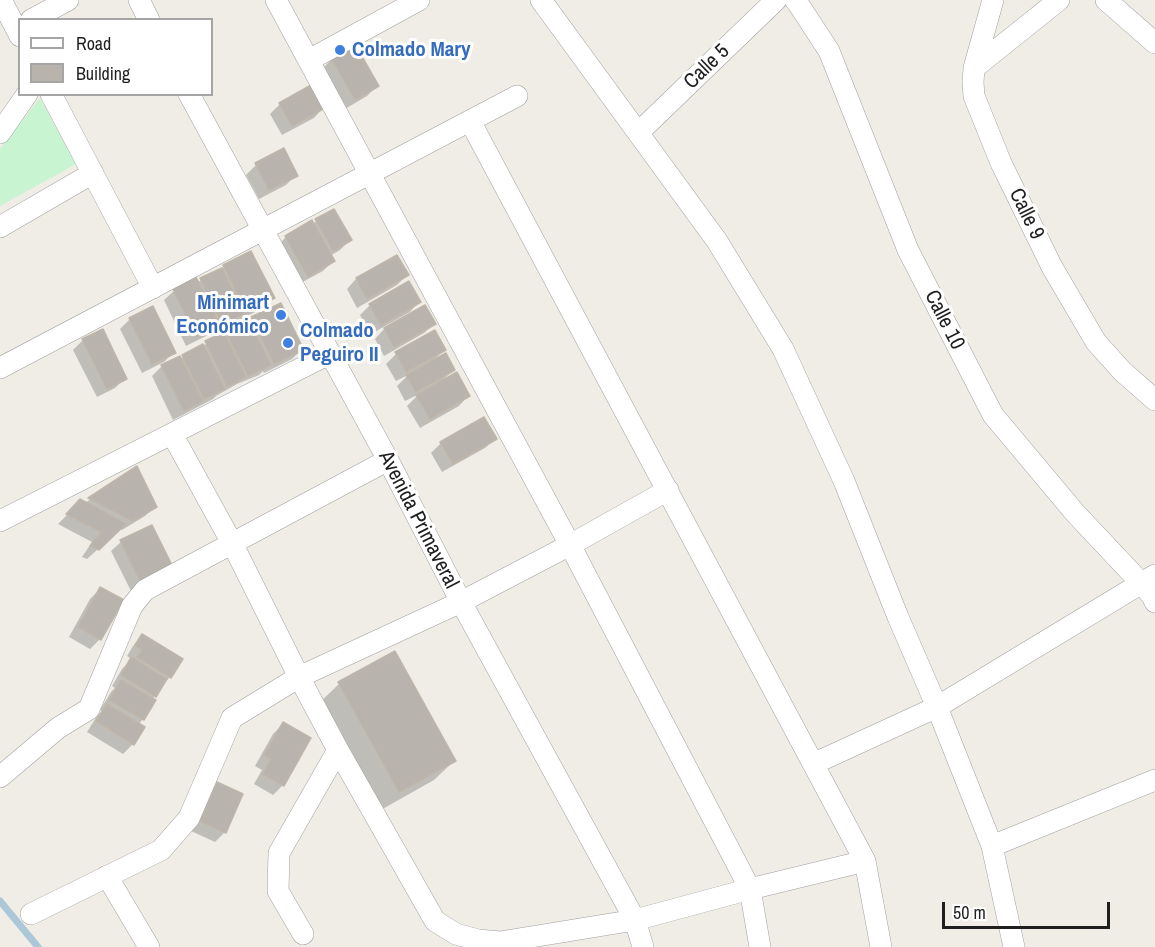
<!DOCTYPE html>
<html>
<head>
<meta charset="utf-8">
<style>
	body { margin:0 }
	#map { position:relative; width:1155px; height:947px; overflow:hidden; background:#efede6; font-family:"Archivo Narrow",sans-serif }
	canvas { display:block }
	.legend { position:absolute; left:18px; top:18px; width:195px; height:78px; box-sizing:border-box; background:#fff; border:2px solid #a5a5a5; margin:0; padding:8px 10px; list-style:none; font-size:18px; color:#1f1f1f }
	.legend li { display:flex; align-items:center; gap:12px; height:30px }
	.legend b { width:30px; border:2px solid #a5a5a5 }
	.scale { position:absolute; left:942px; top:902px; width:168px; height:27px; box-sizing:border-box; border:3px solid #1f1f1f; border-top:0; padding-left:8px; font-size:18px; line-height:21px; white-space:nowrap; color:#1f1f1f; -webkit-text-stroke:4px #fff; paint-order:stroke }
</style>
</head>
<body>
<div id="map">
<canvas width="1155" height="947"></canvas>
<ul class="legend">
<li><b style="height:8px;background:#fff"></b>Road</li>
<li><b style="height:16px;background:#b8b3ac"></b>Building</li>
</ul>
<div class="scale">50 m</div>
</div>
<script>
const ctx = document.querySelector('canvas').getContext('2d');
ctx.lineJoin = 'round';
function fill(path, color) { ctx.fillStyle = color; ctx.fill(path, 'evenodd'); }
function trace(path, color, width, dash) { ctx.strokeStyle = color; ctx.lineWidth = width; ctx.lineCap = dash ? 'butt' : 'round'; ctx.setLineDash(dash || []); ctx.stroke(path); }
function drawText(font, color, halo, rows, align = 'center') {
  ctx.font = font + ' "Archivo Narrow",sans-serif'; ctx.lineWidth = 6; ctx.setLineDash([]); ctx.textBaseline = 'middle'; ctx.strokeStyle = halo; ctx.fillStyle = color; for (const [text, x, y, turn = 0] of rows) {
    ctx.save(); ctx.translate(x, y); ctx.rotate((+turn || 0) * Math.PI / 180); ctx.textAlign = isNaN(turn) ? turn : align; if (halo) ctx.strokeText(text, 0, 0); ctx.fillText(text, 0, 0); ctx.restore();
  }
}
const park = new Path2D(`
	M40,98L76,164L0,206V149Z`);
const shadow = new Path2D(`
	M354,46L377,86L367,96L345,109L322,69L332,59Z
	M280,104L323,108L314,118L282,135L270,114Z
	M256,165L296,175L286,185L259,199L246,175Z
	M334,211L350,240L340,250L330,256L333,261L323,271L297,285L276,247L286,237L312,222V224Z
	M396,257L407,275L397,285L357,308L347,289L356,279Z
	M224,266L273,298L263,308L245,317L248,323L252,318L302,349L292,359L264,373L263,371L259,375L237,384L216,396L213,399L173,420L152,376L162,366L180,359L218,337L229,326L212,333L211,332L208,335L186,346L164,300L174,291L196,279L197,283L201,280L219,271Z
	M419,302L410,312L371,334L360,315L370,305Z
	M424,307L434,324L424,333L384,356L375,339L384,329Z
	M130,319L174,352L164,362L142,373L120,329Z
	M83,340L125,378L115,388L97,397L73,350Z
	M444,350L434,360L454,369L442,381L468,396L459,406L420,428L407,406L419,394L405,401L397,386L408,375L396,381L386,364L396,354Z
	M495,439L485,448L442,472L431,453L441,443Z
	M136,468L155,506L145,516L122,530L120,529L87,559L82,557L92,542L58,524L81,501L85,503Z
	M121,542L173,571L133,595L111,551Z
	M100,589L122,601L100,639L90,649L69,637L90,599Z
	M143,636L170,677L161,686L152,700L143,719L138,725L133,744L123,754L87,732L97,716L102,711L100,710L111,692L115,688L112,686L122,669L132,659L127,656L133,646Z
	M339,684L454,761L434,780L379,811L319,703Z
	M283,724V785L273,795L254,784L262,770L255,766L273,734Z
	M217,784L225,832L215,842L191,831L207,794Z`);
const stream = new Path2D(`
	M0,901L38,947`);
const building = new Path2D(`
	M355,44L379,86L355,100L331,58Z
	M313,84L325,108L292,126L279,103Z
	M284,148L298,176L269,190L255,163Z
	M334,209L352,240L333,251L315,219Z
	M312,220L335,261L308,277L285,236Z
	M251,251L275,298L246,312L223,265Z
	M397,255L409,275L367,299L356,278Z
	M222,268L244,314L222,324L200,278Z
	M196,277L220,325L196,337L173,289Z
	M409,281L421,302L381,325L369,304Z
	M281,303L304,350L274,364L251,317Z
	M425,305L436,324L394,347L384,328Z
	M153,306L176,353L152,364L129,318Z
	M247,317L271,365L248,376L224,328Z
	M103,329L127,379L107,389L82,339Z
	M435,330L446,350L406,372L395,352Z
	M224,332L246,377L227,387L205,341Z
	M203,344L225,389L204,399L182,355Z
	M446,353L455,370L416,392L406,375Z
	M180,356L203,401L184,411L161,365Z
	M457,372L470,396L430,419L416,395Z
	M484,417L497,439L453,464L440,442Z
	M137,466L157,507L133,521L88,498Z
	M80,499L126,524L99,550L90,546L101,532L66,514Z
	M152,525L175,571L143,587L120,540Z
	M100,587L124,600L101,640L78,627Z
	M142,634L183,659L171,678L137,657L142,650L135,645Z
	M395,651L456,761L399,792L338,682Z
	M131,657L167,679L156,697L121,675Z
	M121,680L156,700L144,720L109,700Z
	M107,704L145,727L134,745L96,721Z
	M283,722L311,738L284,786L263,774L271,759L264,755Z
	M217,782L243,794L226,833L200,821Z`);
const minor = new Path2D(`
	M1,0L20,36
	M139,0L149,20
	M276,0L570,545L750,889L760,947
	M541,0L717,241L783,349L844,481L898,617L937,707L992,846L1014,947
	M795,0L799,5L829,51L908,250L993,415L1076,514L1141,583L1152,596L1155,602
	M993,0L974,68L973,82L974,96L1001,163L1052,267L1096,342L1122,371L1155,400
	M1106,0L1155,43
	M31,20L68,0
	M309,60L419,0
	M974,68L1059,0
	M51,94L153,288
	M189,94L388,460L461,602L635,920L643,947
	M470,121L865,861L881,947
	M0,133L27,94
	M638,133L776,0
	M0,227L93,173
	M0,368L517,96
	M172,434L232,543L299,677L338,750L435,921L456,934L478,940L500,942L635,920L750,889L865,861
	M0,521L329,354
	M813,764L937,707L1155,575
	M0,777L58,728L89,709L132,606L145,590L388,460
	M992,846L1155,780
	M107,876L149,947
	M31,914L161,850L189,818L232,718L299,677L461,602L570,545L668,490
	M303,934L278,891L279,853L338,750`);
const markers = [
	[340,50,6,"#3f7fe0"],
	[281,315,6,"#3f7fe0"],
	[288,343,6,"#3f7fe0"]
];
const shopNames = [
	["Colmado Mary",352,50],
	["Minimart",269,303,"right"],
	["Económico",269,327,"right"],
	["Colmado",300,331],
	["Peguiro II",300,355]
];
const streetNames = [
	["Calle 5",707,67,-44],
	["Calle 9",1026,214,64],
	["Calle 10",944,320,63],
	["Avenida Primaveral",418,520,63]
];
fill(park, '#c8f4d2');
fill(shadow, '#0003');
trace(stream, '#abc7d8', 7);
fill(building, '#b8b3ac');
trace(building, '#bfb6aa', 1.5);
trace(minor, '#a0a0a0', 22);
trace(minor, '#fff', 21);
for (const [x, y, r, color] of markers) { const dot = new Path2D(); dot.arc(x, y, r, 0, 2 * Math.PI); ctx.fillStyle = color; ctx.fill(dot); trace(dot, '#fff', 2); }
drawText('bold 21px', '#366cbe', '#fff', shopNames, 'left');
drawText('21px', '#1f1f1f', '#fff', streetNames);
</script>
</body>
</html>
